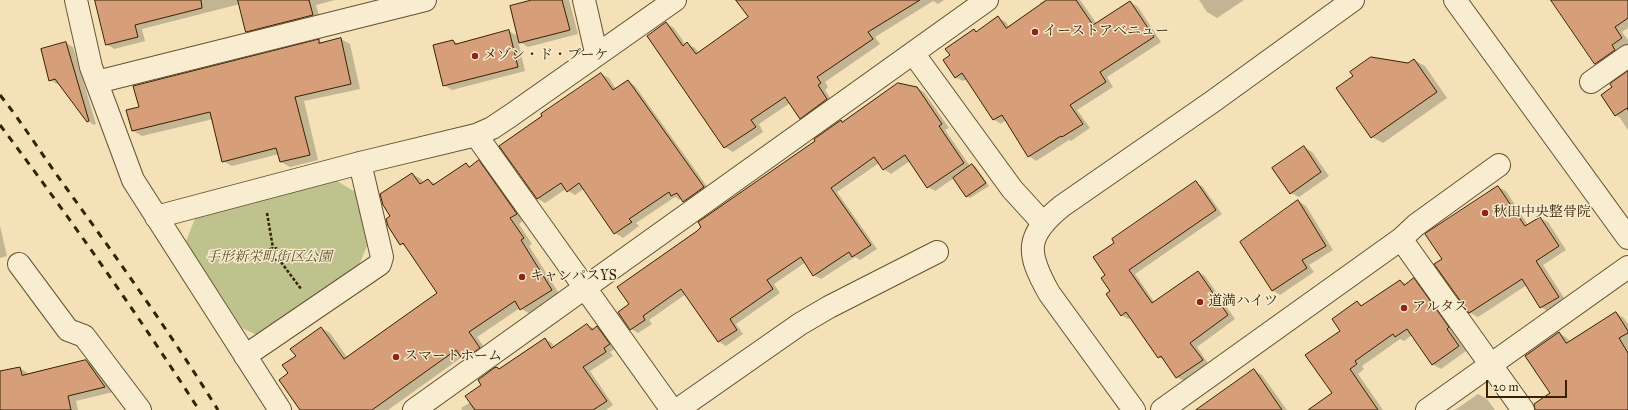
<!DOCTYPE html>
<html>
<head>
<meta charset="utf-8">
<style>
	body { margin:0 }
	#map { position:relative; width:1628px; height:410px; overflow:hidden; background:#f4e1b8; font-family:"IM FELL Great Primer",serif }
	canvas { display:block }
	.scale { position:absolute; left:1486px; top:380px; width:81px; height:18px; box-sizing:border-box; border:2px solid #362101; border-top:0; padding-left:5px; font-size:12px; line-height:14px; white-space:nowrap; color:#362101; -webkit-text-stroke:3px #f8ecd1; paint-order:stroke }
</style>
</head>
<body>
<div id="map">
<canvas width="1628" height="410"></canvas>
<div class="scale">20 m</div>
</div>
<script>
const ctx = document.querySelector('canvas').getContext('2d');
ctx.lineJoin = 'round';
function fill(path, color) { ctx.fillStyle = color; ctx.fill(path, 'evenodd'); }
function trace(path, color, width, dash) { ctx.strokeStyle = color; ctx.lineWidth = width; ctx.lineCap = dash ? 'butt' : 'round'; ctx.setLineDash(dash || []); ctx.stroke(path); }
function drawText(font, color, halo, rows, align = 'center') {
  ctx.font = font + ' "IM FELL Great Primer","Noto Serif JP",serif'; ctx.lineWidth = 3; ctx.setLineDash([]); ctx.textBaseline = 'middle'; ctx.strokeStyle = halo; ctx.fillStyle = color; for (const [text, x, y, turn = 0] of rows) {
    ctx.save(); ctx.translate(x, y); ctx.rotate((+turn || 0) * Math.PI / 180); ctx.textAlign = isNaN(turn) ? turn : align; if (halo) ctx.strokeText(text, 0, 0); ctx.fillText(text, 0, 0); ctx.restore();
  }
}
const green = new Path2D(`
	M337,181L355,192L367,246L359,265L259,336L242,328L186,241L196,216Z`);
const shadow = new Path2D(`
	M98,0H335L316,5L320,19L255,35L247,31L240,4L142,29L145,41L114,49L107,44Z
	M536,0H569L578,34L528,47L518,41L525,71L452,90L444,85L453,41L459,44L509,31L519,37Z
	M737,0H944L938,4L933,1L875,37L880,44L825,82L828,87L825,90L834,104L808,122L800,118L790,103L759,124L763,132L733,152L725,147L666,23L674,28L686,45L687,44L695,48L699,53L750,18Z
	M1045,0H1080L1097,24L1130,2L1138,7L1161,42L1107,77L1113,87L1077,110L1090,128L1071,141L1069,140L1036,161L1029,156L1006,120L1001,124L993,119L967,79L963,81L955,77L951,56L974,30L977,32L998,18L1006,22L1009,27L1041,5L1040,3Z
	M1199,0H1244L1217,18L1207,12Z
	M1558,0H1628V28L1622,32L1628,40V51L1604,67L1596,63Z
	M341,39L350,44L360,89L304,101L318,160L290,167L281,162L279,154L232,166L223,161L213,119L142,136L133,131L140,108L319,41L323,43Z
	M66,43L73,47L96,124L94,125L88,121L60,83L57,84L50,80Z
	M1414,60L1425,66L1447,98L1383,143L1372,137L1408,64Z
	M1628,72V130L1620,118L1616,115L1613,87Z
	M601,74L609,78L616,89L628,81L635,86L711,192L691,205L682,198L680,200L675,197L636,223L639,226L623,238L615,233L585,188L575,195L566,189L545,203L538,199L500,146Z
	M917,88L924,92L949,128L945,130L970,166L972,165L976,167L989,186L970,198L966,196L954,178L935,191L928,187L910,161L891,174L884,169L879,163L837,192L877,249L860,260L855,257L821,279L814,275L806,262L774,284L780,293L736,324L743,334L726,346L719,342L686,294L649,320L652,324L638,333L631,329V305L697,232L841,121L843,122Z
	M1304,147L1312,152L1329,176L1299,197L1291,193Z
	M479,161L488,167L525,219L519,224L532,244L529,246L560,295L530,314L520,308L477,337L488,353L473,364L462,357L388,410H302L290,374L297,356L321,328L330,333L347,357L438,293L408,248L401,244L392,217L412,174L421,179L424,183L428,180L436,184L466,164L471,167Z
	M1196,183L1203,187L1222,214L1135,274L1155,303L1198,272L1205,276L1235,319L1197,347L1209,365L1184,381L1177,377L1166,361L1158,357L1131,318L1128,319L1121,315L1112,291Z
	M1498,187L1506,191L1528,225L1540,218L1548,222L1566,250L1543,265L1566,301L1549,312L1541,307L1527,285L1478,317L1470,313L1436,264L1443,259Z
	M1298,201L1306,206L1333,250L1309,265L1314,272L1280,295L1272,290Z
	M0,226L7,256L0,258Z
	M1414,279L1422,284L1456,332L1454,334L1466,351L1441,369L1432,364L1412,335L1404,341L1400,339L1362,366L1364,369L1358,374L1383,410H1309L1333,394L1341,331L1357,302L1363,306L1400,281L1406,284Z
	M1616,313L1624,318L1628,324V410H1548L1559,333L1567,338L1570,342Z
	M587,325L595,329L597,328L604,332L616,348L610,352L613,356L590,371L613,405L606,410H462L461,408L471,402L497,368L500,369L545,339L552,343L554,347Z
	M86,361L95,366L113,392L76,401L78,410H0V372L20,368L29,374Z
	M1254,371L1262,375L1287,410H1213Z
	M1478,394L1487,399L1495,410H1455Z`);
const building = new Path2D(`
	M95,0H201L202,8L135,25L138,37L106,45Z
	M238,0H309L313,15L246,32Z
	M532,0H562L570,30L519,43L510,6Z
	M736,0H920L868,32L873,39L817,77L821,83L818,85L827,99L800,119L785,97L751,120L756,127L724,148L647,36L666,22L683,46L687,42L696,54L748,17Z
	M1047,0H1076L1093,25L1130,1L1154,37L1100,72L1106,82L1070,105L1083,124L1062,137L1061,136L1028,157L1002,115L993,120L962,73L955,78L943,60L950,55L945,49L974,29L976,32L998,16L1006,28Z
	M1551,0H1628V18L1615,27L1622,38L1612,45L1615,50L1595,64Z
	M509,30L518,67L443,86L433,45L453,40L455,44Z
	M341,38L351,84L295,97L310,155L280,162L276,148L222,162L210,112L132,131L126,110L139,107L133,86L319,39V43Z
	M66,42L89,121L87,122L55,79L49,81L41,49Z
	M1371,57L1408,63L1414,59L1437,92L1371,138L1336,88L1353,76L1350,72Z
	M1628,71V110L1627,108L1615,116L1601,95L1612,87L1610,84Z
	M601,73L613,90L628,80L704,187L683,202L677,193L671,196L669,192L629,219L632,222L614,234L579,183L567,192L561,183L537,199L499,146L542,116L541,114Z
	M898,83L917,87L942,124L939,126L964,163L927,188L905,155L883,170L874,157L831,188L871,245L852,257L849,252L813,276L801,257L767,280L773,289L730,319L737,330L718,342L681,289L643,316L645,320L630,330L618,312L629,304L617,287L697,231L701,227L698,222L815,141L814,139L841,120L842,122Z
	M1304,146L1321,172L1290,194L1272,168Z
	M479,160L517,214L510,218L524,238L521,240L552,290L520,310L515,301L469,332L480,348L463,360L456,350L372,410H300L279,380L288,373L282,365L296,356L290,349L321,327L344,359L437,293L403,243L400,245L388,226L386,219L390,216L383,205L380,194L412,173L420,184L428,179L433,185L466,163L469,167Z
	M972,164L986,183L966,197L953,178Z
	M1196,181L1216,210L1129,270L1152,303L1198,271L1228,315L1190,343L1203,360L1176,378L1161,356L1158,358L1126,312L1121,316L1106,294L1110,291L1101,278L1105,275L1093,257L1114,243L1112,239Z
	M1498,186L1525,226L1540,217L1559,246L1536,261L1559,297L1540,308L1522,279L1469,313L1434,264L1442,259L1425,234Z
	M1298,200L1326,246L1302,260L1307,268L1272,291L1240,242Z
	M1414,278L1449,327L1447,329L1459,346L1432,365L1407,329L1395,337L1393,334L1355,361L1357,364L1350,369L1378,410H1308L1332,393L1305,355L1340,331L1332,319L1357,301L1361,306L1400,280L1404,285Z
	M1616,312L1628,331V333L1619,338L1628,353V410H1535L1534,404L1550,393L1525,356L1559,332L1566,343Z
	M587,324L592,330L597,326L610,344L604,348L606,352L583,367L607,401L593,410H475L465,396L481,385L478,380L494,368L497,367L499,369L545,338L551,348Z
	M86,360L105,387L68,396L71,410H0V371L20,367L22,375Z
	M1254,369L1282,410H1196Z`);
const path = new Path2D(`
	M267,213L273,248
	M268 254a6 6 0 1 1 12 0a6 6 0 1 1-12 0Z
	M278,258L301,289`);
const minor = new Path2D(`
	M76,0L91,67L133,180L280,410
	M584,0L595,48L597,55
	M1455,0L1628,238
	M913,53L1012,189L1043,223
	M97,82L425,0
	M1591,82L1628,56
	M476,135L672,410
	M156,217L360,163L476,135L492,128L510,116L675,0
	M1401,239L1523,410
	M19,264L68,330L84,336L140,410
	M245,356L380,264L382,257L360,163
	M414,410L987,0
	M677,410L800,324L829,307L937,252
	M1134,410L1049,293C1026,252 1025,236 1062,206L1212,102L1353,0
	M1162,410L1401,239L1416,225L1499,165
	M1427,410L1628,267`);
const rail = new Path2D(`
	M0,95C24,125 44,158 67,189C119,261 171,334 218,410
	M0,125C70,218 136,312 199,410`);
const markers = [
	[1035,32,4,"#8f2418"],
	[475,56,4,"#8f2418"],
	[1485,213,4,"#8f2418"],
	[522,277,4,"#8f2418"],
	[1200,302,4,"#8f2418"],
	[1404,308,4,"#8f2418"],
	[396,357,4,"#8f2418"]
];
const poiNames = [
	["イーストアベニュー",1043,32],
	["メゾン・ド・ブーケ",483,56],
	["秋田中央整骨院",1493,213],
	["キャンパスYS",530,277],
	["道満ハイツ",1208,302],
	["アルタス",1412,308],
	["スマートホーム",404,357]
];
const parkNames = [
	["手形新栄町街区公園",269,258]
];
fill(green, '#bec28d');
fill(shadow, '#0003');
fill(building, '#d69f7a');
trace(building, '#362101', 1);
trace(minor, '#66512f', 24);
trace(path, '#362101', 2.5, [3, 2]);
trace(minor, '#f8ecd1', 22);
trace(rail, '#362101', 3, [7, 7]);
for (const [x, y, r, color] of markers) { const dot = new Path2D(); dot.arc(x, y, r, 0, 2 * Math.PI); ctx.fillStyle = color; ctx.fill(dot); trace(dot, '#f8ecd1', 1.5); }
drawText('14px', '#362101', '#f8ecd1', poiNames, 'left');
drawText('italic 14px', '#5f512b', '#f8ecd1', parkNames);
</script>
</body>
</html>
